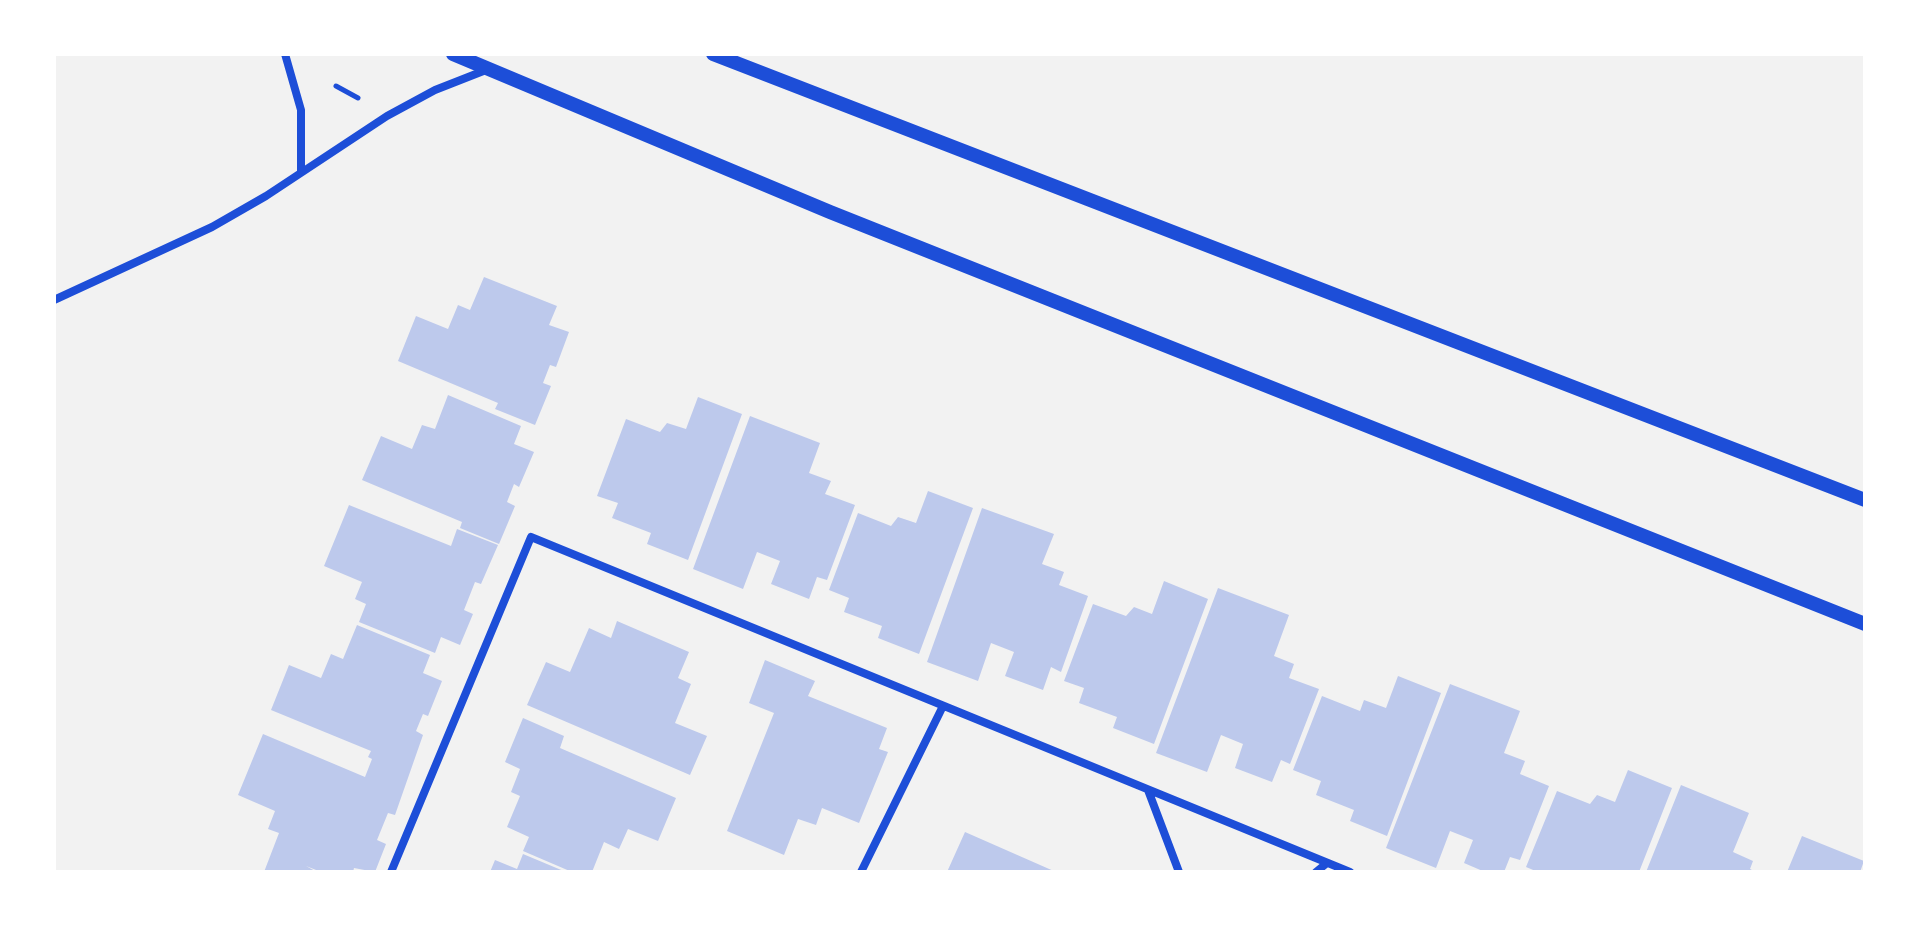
<!DOCTYPE html>
<html>
<head>
<meta charset="utf-8">
<style>
	body { margin:0 }
	#map { position:relative; width:1919px; height:926px; overflow:hidden; background:#f2f2f2; font-family:"Exo 2",sans-serif }
	canvas { display:block }
	.frame { position:absolute; inset:0; border:56px solid #fff; pointer-events:none }
</style>
</head>
<body>
<div id="map">
<canvas width="1919" height="926"></canvas>
<div class="frame"></div>
</div>
<script>
const ctx = document.querySelector('canvas').getContext('2d');
ctx.lineJoin = 'round';
function fill(path, color) { ctx.fillStyle = color; ctx.fill(path, 'evenodd'); }
function trace(path, color, width, dash) { ctx.strokeStyle = color; ctx.lineWidth = width; ctx.lineCap = dash ? 'butt' : 'round'; ctx.setLineDash(dash || []); ctx.stroke(path); }
const building = new Path2D(`
	M484,277L557,306L549,325L569,332L556,367L550,365L543,383L551,386L535,425L495,409L498,403L398,361L416,316L448,329L458,305L470,310Z
	M448,395L521,426L514,444L534,452L519,487L514,484L507,502L515,506L499,544L460,528L462,522L362,480L381,436L412,449L422,425L435,429Z
	M698,397L742,414L688,560L647,544L651,533L612,518L618,503L597,496L626,419L660,432L667,423L686,429Z
	M750,416L820,443L809,473L831,481L825,494L855,505L827,580L817,577L809,599L771,584L780,561L757,552L743,589L693,569Z
	M928,491L973,508L919,654L878,638L882,626L844,612L849,598L829,590L858,513L891,526L898,517L916,523Z
	M349,505L451,546L457,529L498,545L481,584L475,582L464,610L473,614L460,645L441,637L435,653L359,622L366,604L355,599L362,582L324,566Z
	M982,508L1054,534L1042,564L1064,572L1059,585L1088,596L1061,672L1051,667L1043,690L1005,676L1014,652L991,643L978,681L927,662Z
	M1164,581L1208,599L1154,744L1113,728L1117,717L1079,703L1084,688L1064,681L1093,604L1126,616L1134,607L1152,614Z
	M1218,588L1289,615L1274,656L1294,664L1289,678L1319,689L1290,764L1281,760L1272,782L1235,768L1243,744L1221,735L1207,772L1156,753Z
	M617,621L689,652L678,678L691,684L675,723L707,736L690,775L527,705L546,662L570,672L589,628L611,638Z
	M357,625L430,655L423,673L442,681L428,716L423,714L416,731L423,735L395,815L388,813L377,840L386,844L375,872L354,868L353,872H321L306,866L317,872H264L279,833L268,829L275,811L238,795L263,734L365,777L372,759L368,757L371,751L271,710L289,665L321,678L331,654L343,659Z
	M765,660L815,681L808,696L887,728L879,749L888,752L859,823L822,808L816,825L798,819L784,855L727,831L774,713L749,703Z
	M1398,676L1441,693L1387,836L1350,821L1354,810L1316,795L1321,781L1293,770L1322,696L1360,711L1364,700L1386,708Z
	M1450,684L1520,711L1504,753L1525,761L1520,774L1549,786L1520,860L1510,857L1504,872H1485L1464,863L1473,840L1450,831L1436,868L1386,848Z
	M523,718L564,736L560,748L676,798L658,841L628,829L619,849L604,842L592,872H572L523,851L529,837L507,827L520,796L511,792L520,769L505,762Z
	M1628,770L1672,788L1639,872H1538L1526,867L1557,791L1590,804L1597,795L1615,802Z
	M1681,785L1749,813L1733,852L1753,861L1750,869L1756,872H1646Z
	M965,832L1056,872H947Z
	M1802,836L1864,861L1860,872H1787Z
	M523,854L566,872H490L495,860L517,869Z`);
const path = new Path2D(`
	M336,86L358,98`);
const minor = new Path2D(`
	M285,54L301,110V171
	M54,300L212,227L266,196L387,116L435,90L486,70
	M1148,790L1179,872
	M391,872L531,537L1350,872
	M861,872L943,706
	M1316,872L1327,863`);
const tertiary = new Path2D(`
	M453,54L830,212L1865,624
	M713,54L1865,500`);
fill(building, '#bdc9ec');
trace(path, '#1d4ed8', 5);
trace(minor, '#1d4ed8', 8);
trace(tertiary, '#1d4ed8', 14);
</script>
</body>
</html>
